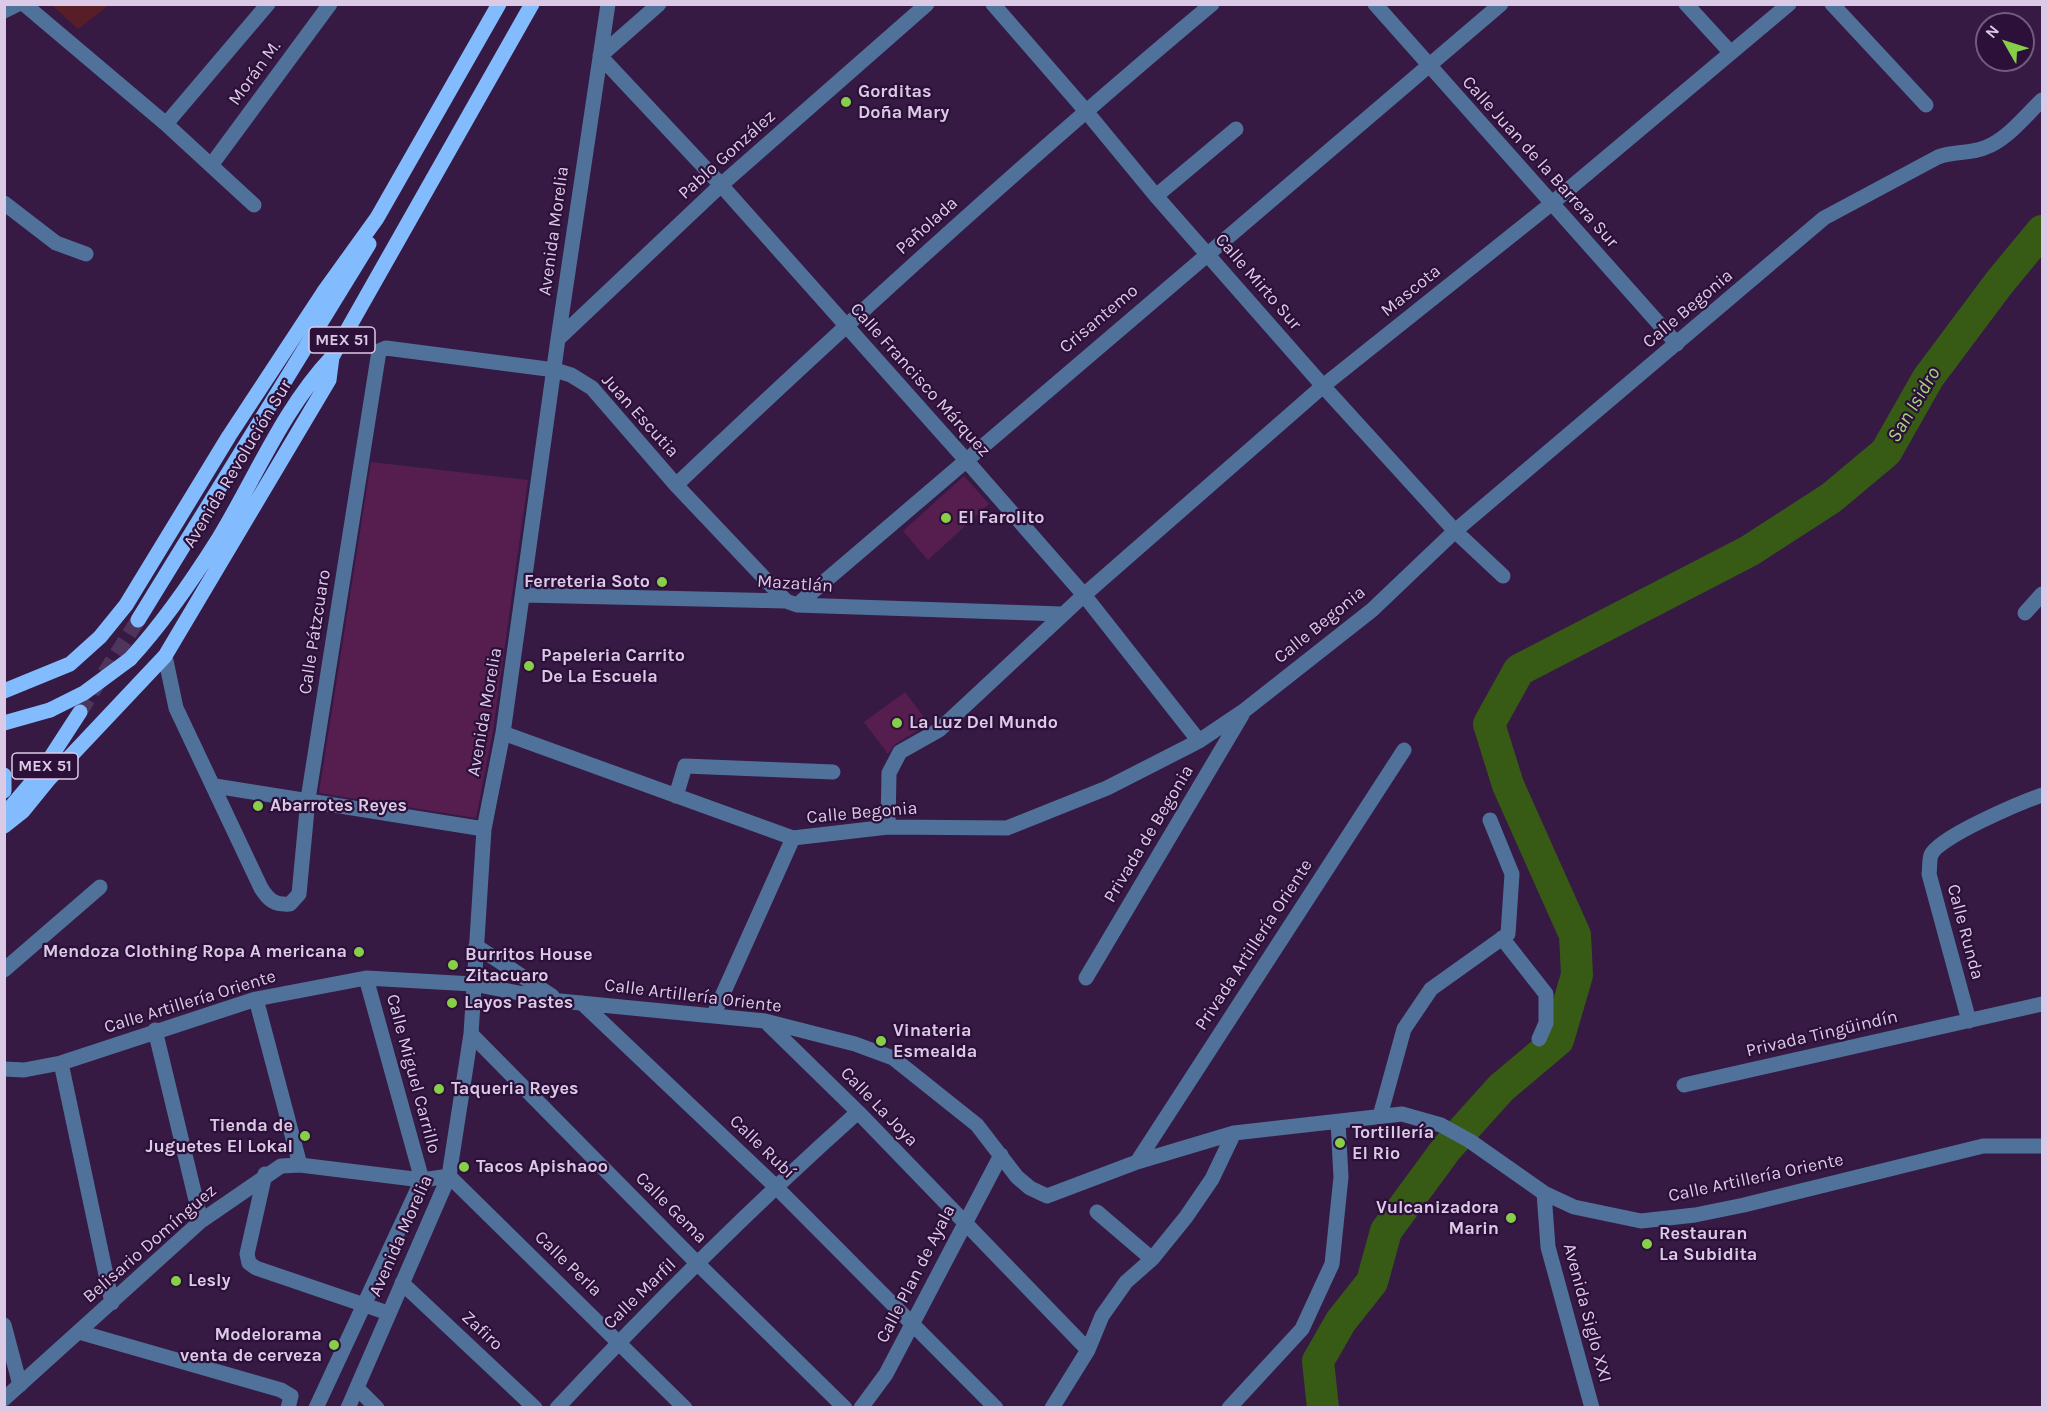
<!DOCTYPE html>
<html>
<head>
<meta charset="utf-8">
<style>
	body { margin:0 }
	#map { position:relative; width:2047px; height:1412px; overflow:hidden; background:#361a44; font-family:Karla,sans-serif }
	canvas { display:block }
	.frame { position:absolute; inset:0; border:6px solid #dbcae5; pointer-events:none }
	.north { position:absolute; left:1975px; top:12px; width:60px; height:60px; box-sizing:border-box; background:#2c1039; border:2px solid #725a7e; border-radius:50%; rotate:309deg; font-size:16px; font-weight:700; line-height:24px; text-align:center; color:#dbcae5 }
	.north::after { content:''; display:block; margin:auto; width:21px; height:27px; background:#88cf49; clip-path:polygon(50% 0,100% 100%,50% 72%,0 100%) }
</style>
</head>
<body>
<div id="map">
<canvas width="2047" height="1412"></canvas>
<div class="frame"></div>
<div class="north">N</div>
</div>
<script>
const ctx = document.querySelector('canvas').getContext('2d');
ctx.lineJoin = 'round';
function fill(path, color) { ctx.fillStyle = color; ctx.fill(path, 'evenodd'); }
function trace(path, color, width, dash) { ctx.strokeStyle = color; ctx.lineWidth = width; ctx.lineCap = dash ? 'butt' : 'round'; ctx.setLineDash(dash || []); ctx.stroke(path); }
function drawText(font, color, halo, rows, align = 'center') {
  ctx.font = font + ' Karla,sans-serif'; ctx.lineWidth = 4.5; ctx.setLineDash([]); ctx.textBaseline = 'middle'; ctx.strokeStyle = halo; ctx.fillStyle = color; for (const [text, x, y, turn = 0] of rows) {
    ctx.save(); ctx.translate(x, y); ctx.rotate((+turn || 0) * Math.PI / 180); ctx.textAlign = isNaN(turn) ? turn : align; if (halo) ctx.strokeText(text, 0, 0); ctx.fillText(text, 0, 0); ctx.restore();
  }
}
const green = new Path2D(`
	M52,5H109L78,29Z`);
const river = new Path2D(`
	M1323,1408L1318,1361L1341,1321L1372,1282L1386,1231L1447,1148L1501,1088L1558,1040L1577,975L1575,935L1508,785L1489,724L1519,670L1749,551L1831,498L1886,452L1928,378L1999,283L2042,231`);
const building = new Path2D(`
	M371,462L528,480L493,731L476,818L319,793Z
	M964,476L989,504L928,560L903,531Z
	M905,692L929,724L895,744L888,754L864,722Z`);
const majorTunnel = new Path2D(`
	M80,712L138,620`);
const minor = new Path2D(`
	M24,4L166,124L254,205
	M993,4L1085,110L1156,196L1323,386L1455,531L1503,576
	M1375,4L1677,344
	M1686,4L1731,53
	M1832,4L1926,105
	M4,11L18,4
	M600,56L721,185L965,459L1084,595L1199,741
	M600,56L659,4
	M166,124L268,4
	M212,164L330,4
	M1156,196L1236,129
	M4,203L56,243L86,254
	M558,339L721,185L927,4
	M676,485C850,320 1027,159 1212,4
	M524,595L786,601L797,605L1062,614
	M797,605L1501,4
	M2025,613L2042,594
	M165,656L176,708L261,888C269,901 275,905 290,904L299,894L308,799L379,351L386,348L555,370L571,375L592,388L676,485L786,601
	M503,733L793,838L888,827L1007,828L1107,788L1199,741L1245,710L1372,610L1455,531L1824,218L1938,157C1953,151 1969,154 1984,148C2007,140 2025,116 2042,100
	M215,786L484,829
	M676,796L685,766L833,772
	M888,827L889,773L900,752L939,730L1084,595L1323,386L1551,204L1789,4
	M1502,938L1546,994V1023L1539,1039
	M476,946L552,996
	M4,970L100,887
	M1086,978L1242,715
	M256,999L300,1165
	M582,1003L775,1186L996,1408
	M713,1016L793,838
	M1969,1021L1929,874C1930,869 1929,861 1931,855C1938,837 2022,802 2042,795
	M767,1023L858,1112L1088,1350
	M155,1030L201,1221
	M471,1034L698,1264L845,1408
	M61,1063L112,1303
	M4,1069L24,1070L61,1063L256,999L366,978L473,984L560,1001L765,1021L855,1044L893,1058L977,1125L1017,1177L1030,1188L1047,1196L1137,1162L1234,1133L1402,1114L1441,1125L1470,1141L1544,1193L1574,1207L1641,1221L1695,1215L1744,1205L1983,1146H2042
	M1684,1085L2042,1004
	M1380,1116L1404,1029L1431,989L1508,934L1512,874L1490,820
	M1137,1162L1404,750
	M265,1174L247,1254L249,1263L256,1268L388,1313
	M449,1176L685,1408
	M1544,1193L1548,1247L1592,1408
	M1097,1212L1152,1259
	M402,1283L535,1408
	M4,1325L20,1385
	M79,1332L281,1390L291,1396L288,1408
	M358,1389L377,1408
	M4,1399L201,1221L281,1166L300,1165L422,1180L449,1176
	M316,1408L422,1180L366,978
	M348,1408L449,1176L471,1034L484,829L503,733L558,339L608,4
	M557,1408C653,1305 753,1206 858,1112
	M861,1408L886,1374L1001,1155
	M1052,1408L1088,1350L1102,1316L1126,1282L1152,1259L1186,1217L1212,1179L1234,1133
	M1229,1408L1302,1329L1332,1264L1341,1177L1338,1122`);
const major = new Path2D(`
	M138,620L369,244
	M130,659C164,622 192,581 219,538C256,477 283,409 332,357L532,4
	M4,691L70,664L100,637L126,605L229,436L323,293L377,218L499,4
	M4,723L50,710
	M4,775V791
	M4,815L43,769L80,712
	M4,826L23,811L49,779L165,656L329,380L332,357`);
const majorBridge = new Path2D(`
	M50,710L84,693L130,659`);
const markers = [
	[846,102,6,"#88cf49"],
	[946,518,6,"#88cf49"],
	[662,582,6,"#88cf49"],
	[529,666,6,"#88cf49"],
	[897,723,6,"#88cf49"],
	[258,806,6,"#88cf49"],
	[359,952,6,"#88cf49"],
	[453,965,6,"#88cf49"],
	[452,1003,6,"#88cf49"],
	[881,1041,6,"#88cf49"],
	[439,1089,6,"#88cf49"],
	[305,1136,6,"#88cf49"],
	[1340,1143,6,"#88cf49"],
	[464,1167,6,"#88cf49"],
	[1511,1218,6,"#88cf49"],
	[1647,1244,6,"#88cf49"],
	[176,1281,6,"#88cf49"],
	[334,1345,6,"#88cf49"]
];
const shields = [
	[342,340,66],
	[45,766,66]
];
const shieldNames = [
	["MEX 51",342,340],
	["MEX 51",45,766]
];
const streetNames = [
	["Morán M.",255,73,-54],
	["Pablo González",727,155,-42],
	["Calle Juan de la Barrera Sur",1540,162,48],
	["Pañolada",927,226,-42],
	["Avenida Morelia",554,231,-82],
	["Calle Mirto Sur",1258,282,49],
	["Mascota",1411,291,-39],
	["Calle Begonia",1688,309,-40],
	["Crisantemo",1099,319,-40],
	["Calle Francisco Márquez",920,380,48],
	["Juan Escutia",640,416,48],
	["Avenida Revolución Sur",238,464,-59],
	["Mazatlán",795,584,4],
	["Calle Begonia",1320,625,-39],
	["Calle Pátzcuaro",315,632,-81],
	["Avenida Morelia",485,712,-80],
	["Calle Begonia",862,813,-5],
	["Privada de Begonia",1149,834,-59],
	["Calle Runda",1965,932,75],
	["Privada Artillería Oriente",1254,945,-57],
	["Calle Artillería Oriente",693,996,7],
	["Calle Artillería Oriente",190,1002,-17],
	["Privada Tingüindín",1822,1034,-13],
	["Calle Miguel Carrillo",413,1074,75],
	["Calle La Joya",879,1107,46],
	["Calle Rubí",762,1147,44],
	["Calle Artillería Oriente",1756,1178,-12],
	["Calle Gema",671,1208,45],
	["Avenida Morelia",401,1236,-66],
	["Belisario Domínguez",150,1244,-41],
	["Calle Perla",568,1264,44],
	["Calle Plan de Ayala",916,1274,-63],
	["Calle Marfil",640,1294,-44],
	["Avenida Siglo XXI",1587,1313,75],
	["Zafiro",482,1331,43]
];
const poiNames = [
	["Gorditas",858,92],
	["Doña Mary",858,113],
	["El Farolito",958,518],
	["Ferreteria Soto",650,582,"right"],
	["Papeleria Carrito",541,656],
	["De La Escuela",541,677],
	["La Luz Del Mundo",909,723],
	["Abarrotes Reyes",270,806],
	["Mendoza Clothing Ropa A mericana",347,952,"right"],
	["Burritos House",465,955],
	["Zitacuaro",465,976],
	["Layos Pastes",464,1003],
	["Vinateria",893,1031],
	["Esmealda",893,1052],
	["Taqueria Reyes",451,1089],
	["Tienda de",293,1126,"right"],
	["Juguetes El Lokal",293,1147,"right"],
	["Tortillería",1352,1133],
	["El Rio",1352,1154],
	["Tacos Apishaoo",476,1167],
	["Vulcanizadora",1499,1208,"right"],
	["Marin",1499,1229,"right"],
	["Restauran",1659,1234],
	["La Subidita",1659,1255],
	["Lesly",188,1281],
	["Modelorama",322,1335,"right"],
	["venta de cerveza",322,1356,"right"]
];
const waterNames = [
	["San Isidro",1914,405,-59]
];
fill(green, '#581e28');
trace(river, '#375b15', 32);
fill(building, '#551e4e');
trace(majorTunnel, '#4f345c', 15, [15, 8]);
trace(minor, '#50729a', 15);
trace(major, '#83bcfe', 15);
trace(majorBridge, '#83bcfe', 15);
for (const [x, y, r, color] of markers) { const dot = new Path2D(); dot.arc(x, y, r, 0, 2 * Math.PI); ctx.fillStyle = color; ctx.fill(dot); trace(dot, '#2c1039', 2); }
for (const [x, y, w] of shields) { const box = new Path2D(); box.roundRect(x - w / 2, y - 13, w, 26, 4.5); ctx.fillStyle = '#2c1039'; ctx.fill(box); trace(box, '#dbcae5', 1.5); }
drawText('bold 16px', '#dbcae5', null, shieldNames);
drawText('18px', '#dbcae5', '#2c1039', streetNames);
drawText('bold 18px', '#dbcae5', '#2c1039', poiNames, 'left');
drawText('italic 20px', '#a2d77a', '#2c1039', waterNames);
</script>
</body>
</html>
